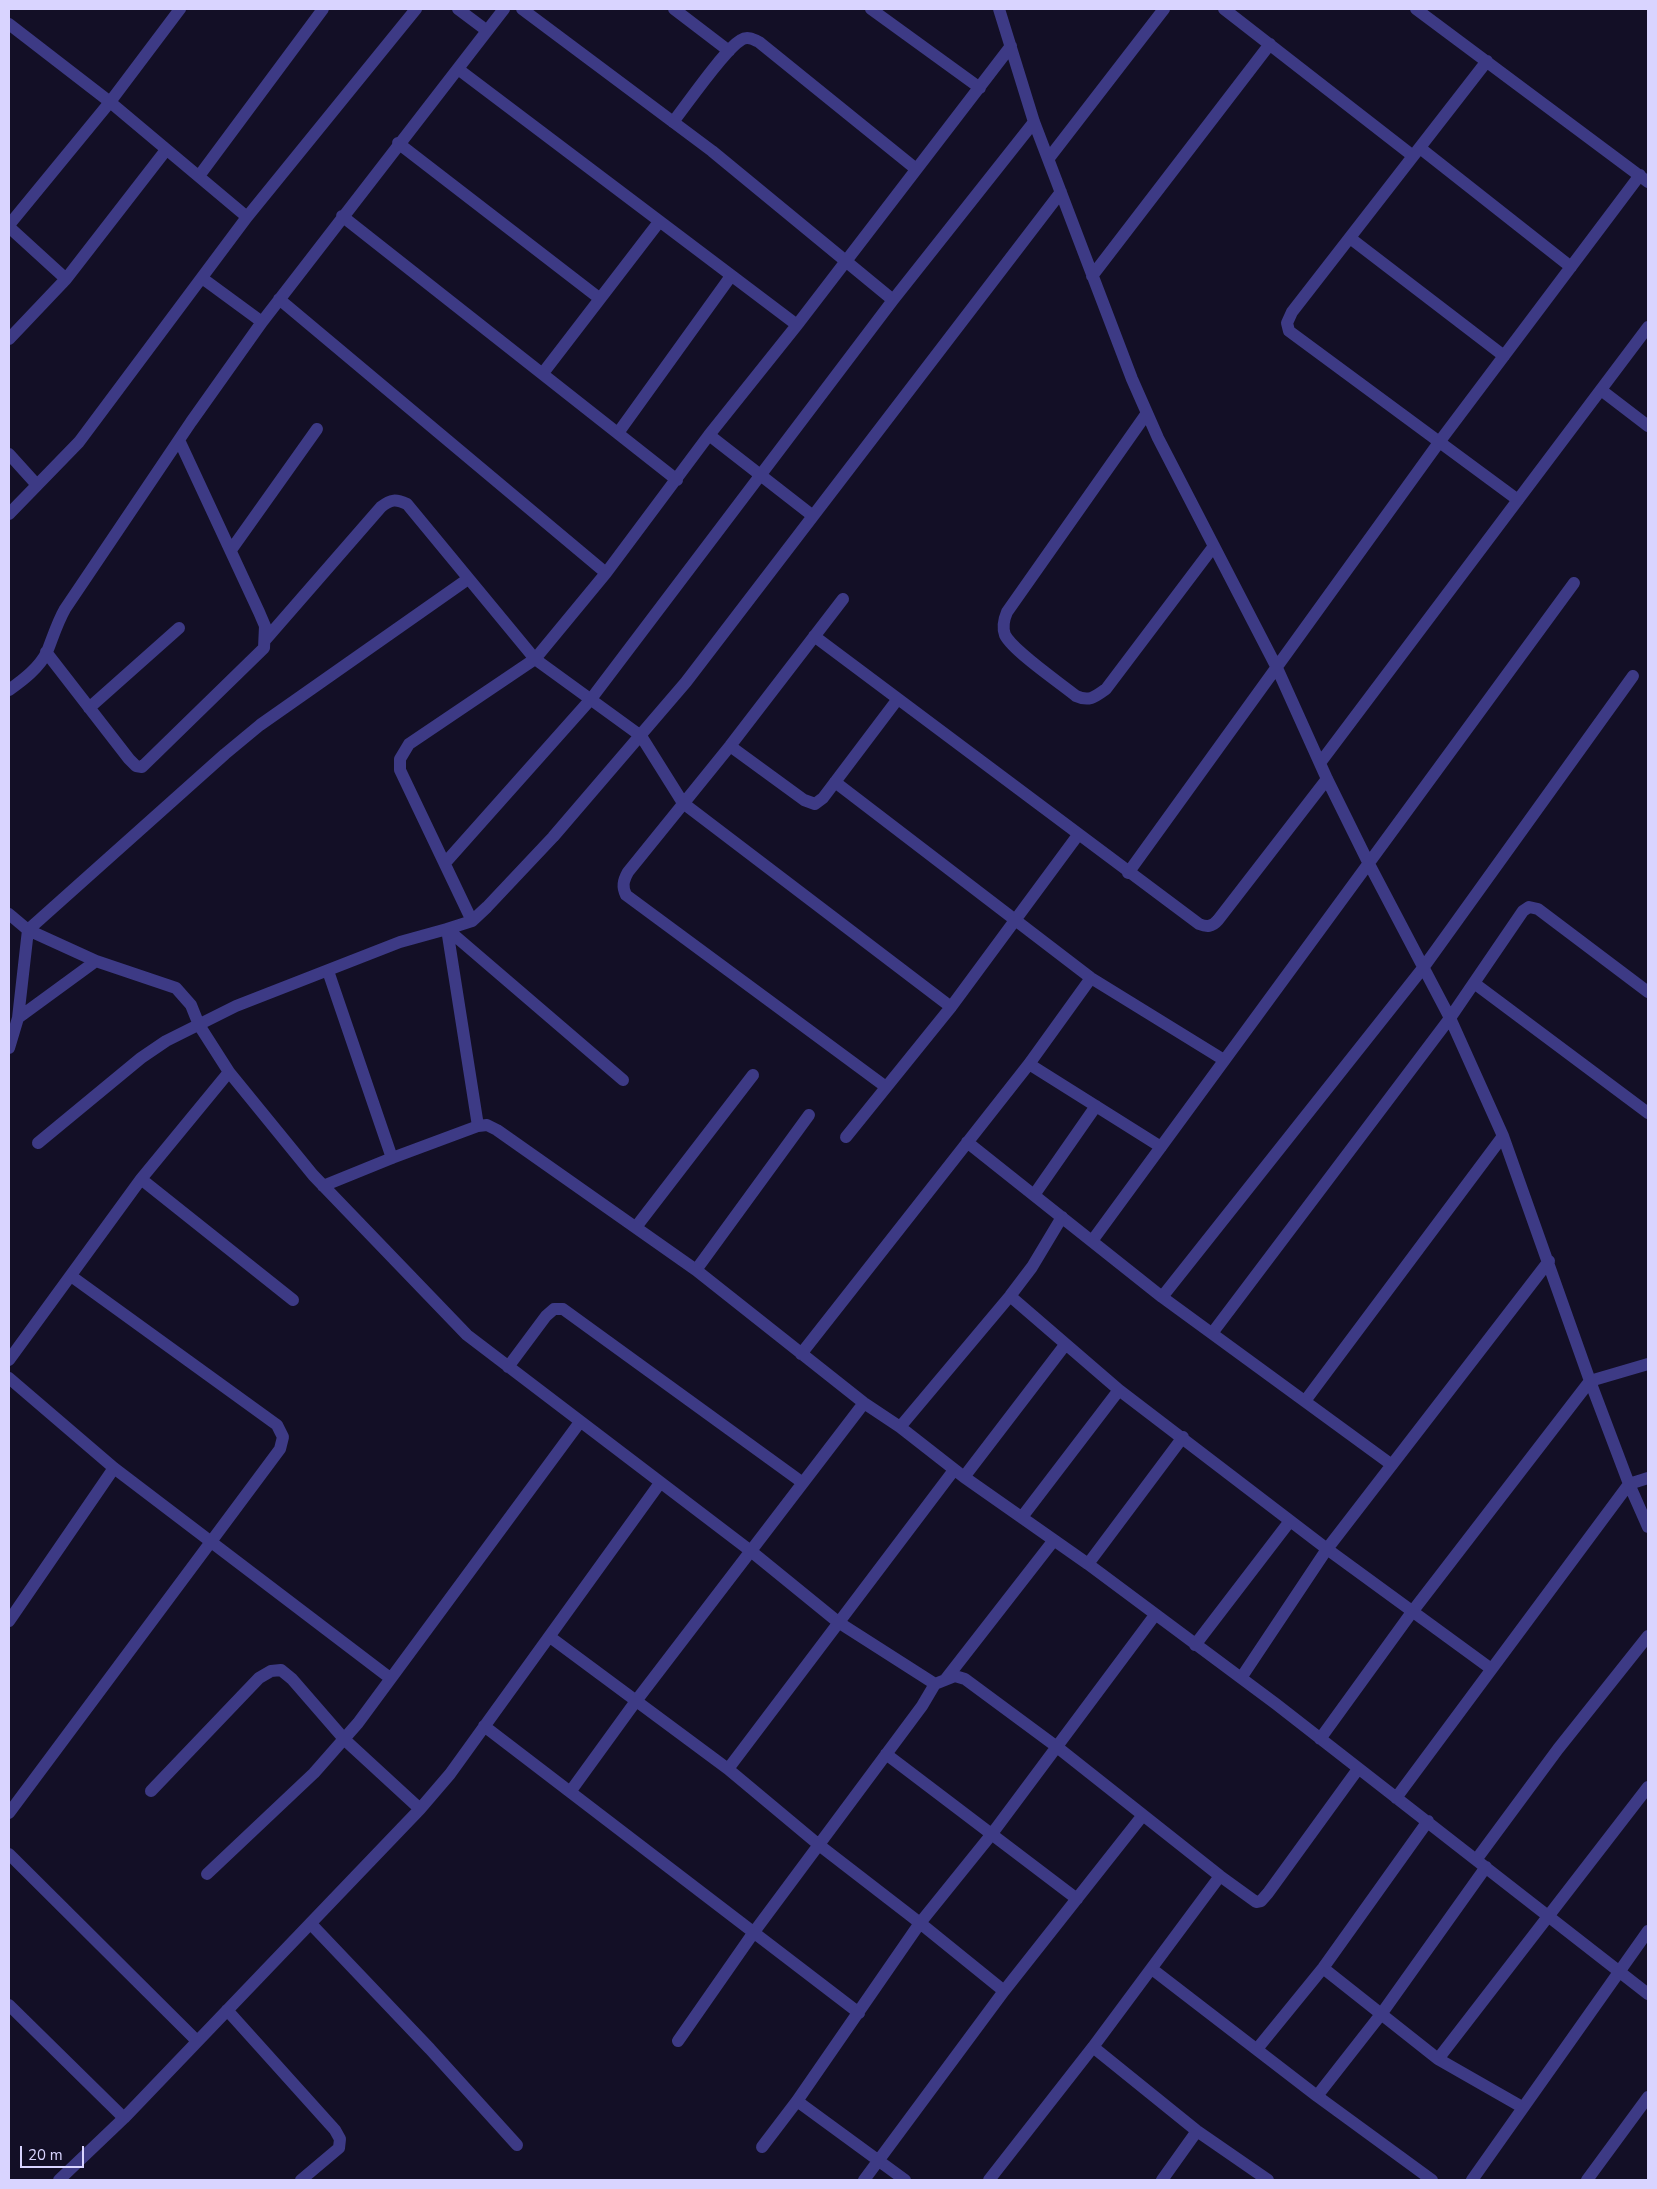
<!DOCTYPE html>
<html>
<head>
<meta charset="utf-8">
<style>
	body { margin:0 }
	#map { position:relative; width:1657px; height:2189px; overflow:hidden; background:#130f26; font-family:"Nunito Sans",sans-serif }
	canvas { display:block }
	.frame { position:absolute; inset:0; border:10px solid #d9d4ff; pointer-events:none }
	.scale { position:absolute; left:20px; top:2146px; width:64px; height:22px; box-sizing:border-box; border:2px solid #d9d4ff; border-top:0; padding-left:6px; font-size:15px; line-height:18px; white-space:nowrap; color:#d9d4ff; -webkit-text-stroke:4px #130f26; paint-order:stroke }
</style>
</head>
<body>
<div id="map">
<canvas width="1657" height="2189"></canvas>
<div class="frame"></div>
<div class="scale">20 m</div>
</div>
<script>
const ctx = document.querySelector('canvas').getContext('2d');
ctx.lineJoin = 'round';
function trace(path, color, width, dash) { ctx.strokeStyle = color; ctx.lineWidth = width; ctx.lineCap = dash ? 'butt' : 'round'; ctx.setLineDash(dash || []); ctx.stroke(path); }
const minor = new Path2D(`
	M458,9L486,30
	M522,9L712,151L893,300
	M674,9L729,51
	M871,9L980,88
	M999,9L1034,122L1132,379L1158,438L1277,668L1327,779L1368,862L1450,1018L1503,1136L1590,1381L1629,1484L1648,1527
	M1224,9L1413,156
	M1416,9L1648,182
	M9,24L110,102L247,217
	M1487,61L1292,312L1287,323L1289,331L1518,500
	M458,69L797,325
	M673,122C688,103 724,50 741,40C747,36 753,39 759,42L916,169
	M398,143L599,298
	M1420,148L1571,267
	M1049,158L1164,9
	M199,176L323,9
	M342,216L677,480
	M9,225L110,102L180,9
	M9,227L66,279
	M1350,238L1504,356
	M1092,276L1270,44
	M202,278L262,322
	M279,299L606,573
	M9,339L66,279L166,150
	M543,373L659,222
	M1601,390L1648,426
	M1147,413L1007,612C1004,619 1002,627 1005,635C1013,651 1060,683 1076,696C1089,702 1095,697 1106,689L1214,546
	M618,433L731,276
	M709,435L813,516
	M9,454L37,485
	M9,514L79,442L247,217L416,9
	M231,550L317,429
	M843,599L730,746L628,872C623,881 622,887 626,895L886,1087
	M814,636L1199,924C1207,927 1212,927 1218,920L1327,779
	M266,639L381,507C391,499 396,499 407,504L535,659L641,736L683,803L951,1007
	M46,652L129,759L136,766L142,767L264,648L265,626L259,612L179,440
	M9,690C23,680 39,668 47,652C53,637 57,623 65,609L191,422L262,322L504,9
	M89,708L179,628
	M730,746L804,800L815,804L823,798L897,700
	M1320,763L1648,327
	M835,782L1091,978L1224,1060
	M445,863L591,699L893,300L1034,122
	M1128,873L1440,441L1640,175
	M9,914L28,930L96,961L176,988L191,1005L199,1025L229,1072L313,1175L467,1335L752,1552L838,1622L935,1684L922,1706L754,1932L678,2041
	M472,921L400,770V759L409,744L535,659L606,573L709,435L797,325L1011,46
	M328,971L392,1158
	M1474,983L1648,1113
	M18,1018L28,930L225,754L260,725L468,579
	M9,1048L18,1018L96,961
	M1029,1064L1161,1147
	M478,1126L447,929L472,921L487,907L553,837L686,682L1061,192
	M846,1137L951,1007L1078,835
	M967,1142L1162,1297L1392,1465
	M38,1143L141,1058L166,1041L236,1006L400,942L447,929L623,1080
	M141,1179L293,1300
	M323,1186L392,1158L478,1126L487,1125L497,1130L696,1270L864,1403L900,1427L964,1477L1088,1564L1276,1704L1648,1994
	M1034,1195L1096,1106
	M636,1227L753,1075
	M1092,1241L1574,583
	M696,1270L809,1115
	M1010,1296L1119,1390L1327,1549L1490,1668
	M1162,1297L1423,968L1633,676
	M1213,1332L1450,1018L1523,911L1529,907L1538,909L1648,992
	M801,1354L1029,1064L1091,978
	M9,1360L141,1179L229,1072
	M508,1367L546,1316L554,1309H563L803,1483
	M9,1378L114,1468L390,1678
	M1305,1401L1503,1136
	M900,1427L1010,1296L1032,1267L1062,1217
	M964,1477L1065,1345
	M1022,1517L1119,1390
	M1088,1564L1183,1437
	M9,1621L114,1468
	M550,1637L728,1769L819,1845L920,1923L1004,1991
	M1195,1645L1290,1521
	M1241,1678L1327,1549L1549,1261
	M945,1680L1054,1540
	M935,1684L955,1676L965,1679L1057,1747L1220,1876L1256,1902L1261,1901L1268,1893L1358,1769
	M484,1726L859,2013
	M1320,1739L1412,1612L1590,1381L1648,1364
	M886,1754L1077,1899
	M728,1769L954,1470
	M151,1791L259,1678L271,1671L281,1670L292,1679L345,1740L420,1809
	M570,1792L636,1701L864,1403
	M1396,1798L1629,1484L1648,1478
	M9,1813L280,1449L283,1437L277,1425L71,1276
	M9,1854L197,2041
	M1476,1860L1558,1749L1648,1636
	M207,1874L314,1773L358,1723L580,1422
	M311,1924L430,2049L517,2145
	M1323,1968L1438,2059
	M1152,1969L1317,2096L1432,2180
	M9,2005L124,2118
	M227,2010L335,2130L340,2139L339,2148L301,2180
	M1093,2047L1197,2131L1268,2180
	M1257,2049L1323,1968L1428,1821
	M1317,2096L1382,2013L1486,1867
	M797,2101L905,2180
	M1522,2107L1438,2059L1648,1787
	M762,2147L797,2101L920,1923L991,1835L1155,1615
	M59,2180L124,2118L420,1809L450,1774L660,1483
	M864,2180L1004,1991L1143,1815
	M989,2180L1093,2047L1220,1876
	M1162,2180L1197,2131
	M1472,2180L1648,1931
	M1587,2180L1648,2097`);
trace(minor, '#3d3a85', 12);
</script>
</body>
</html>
